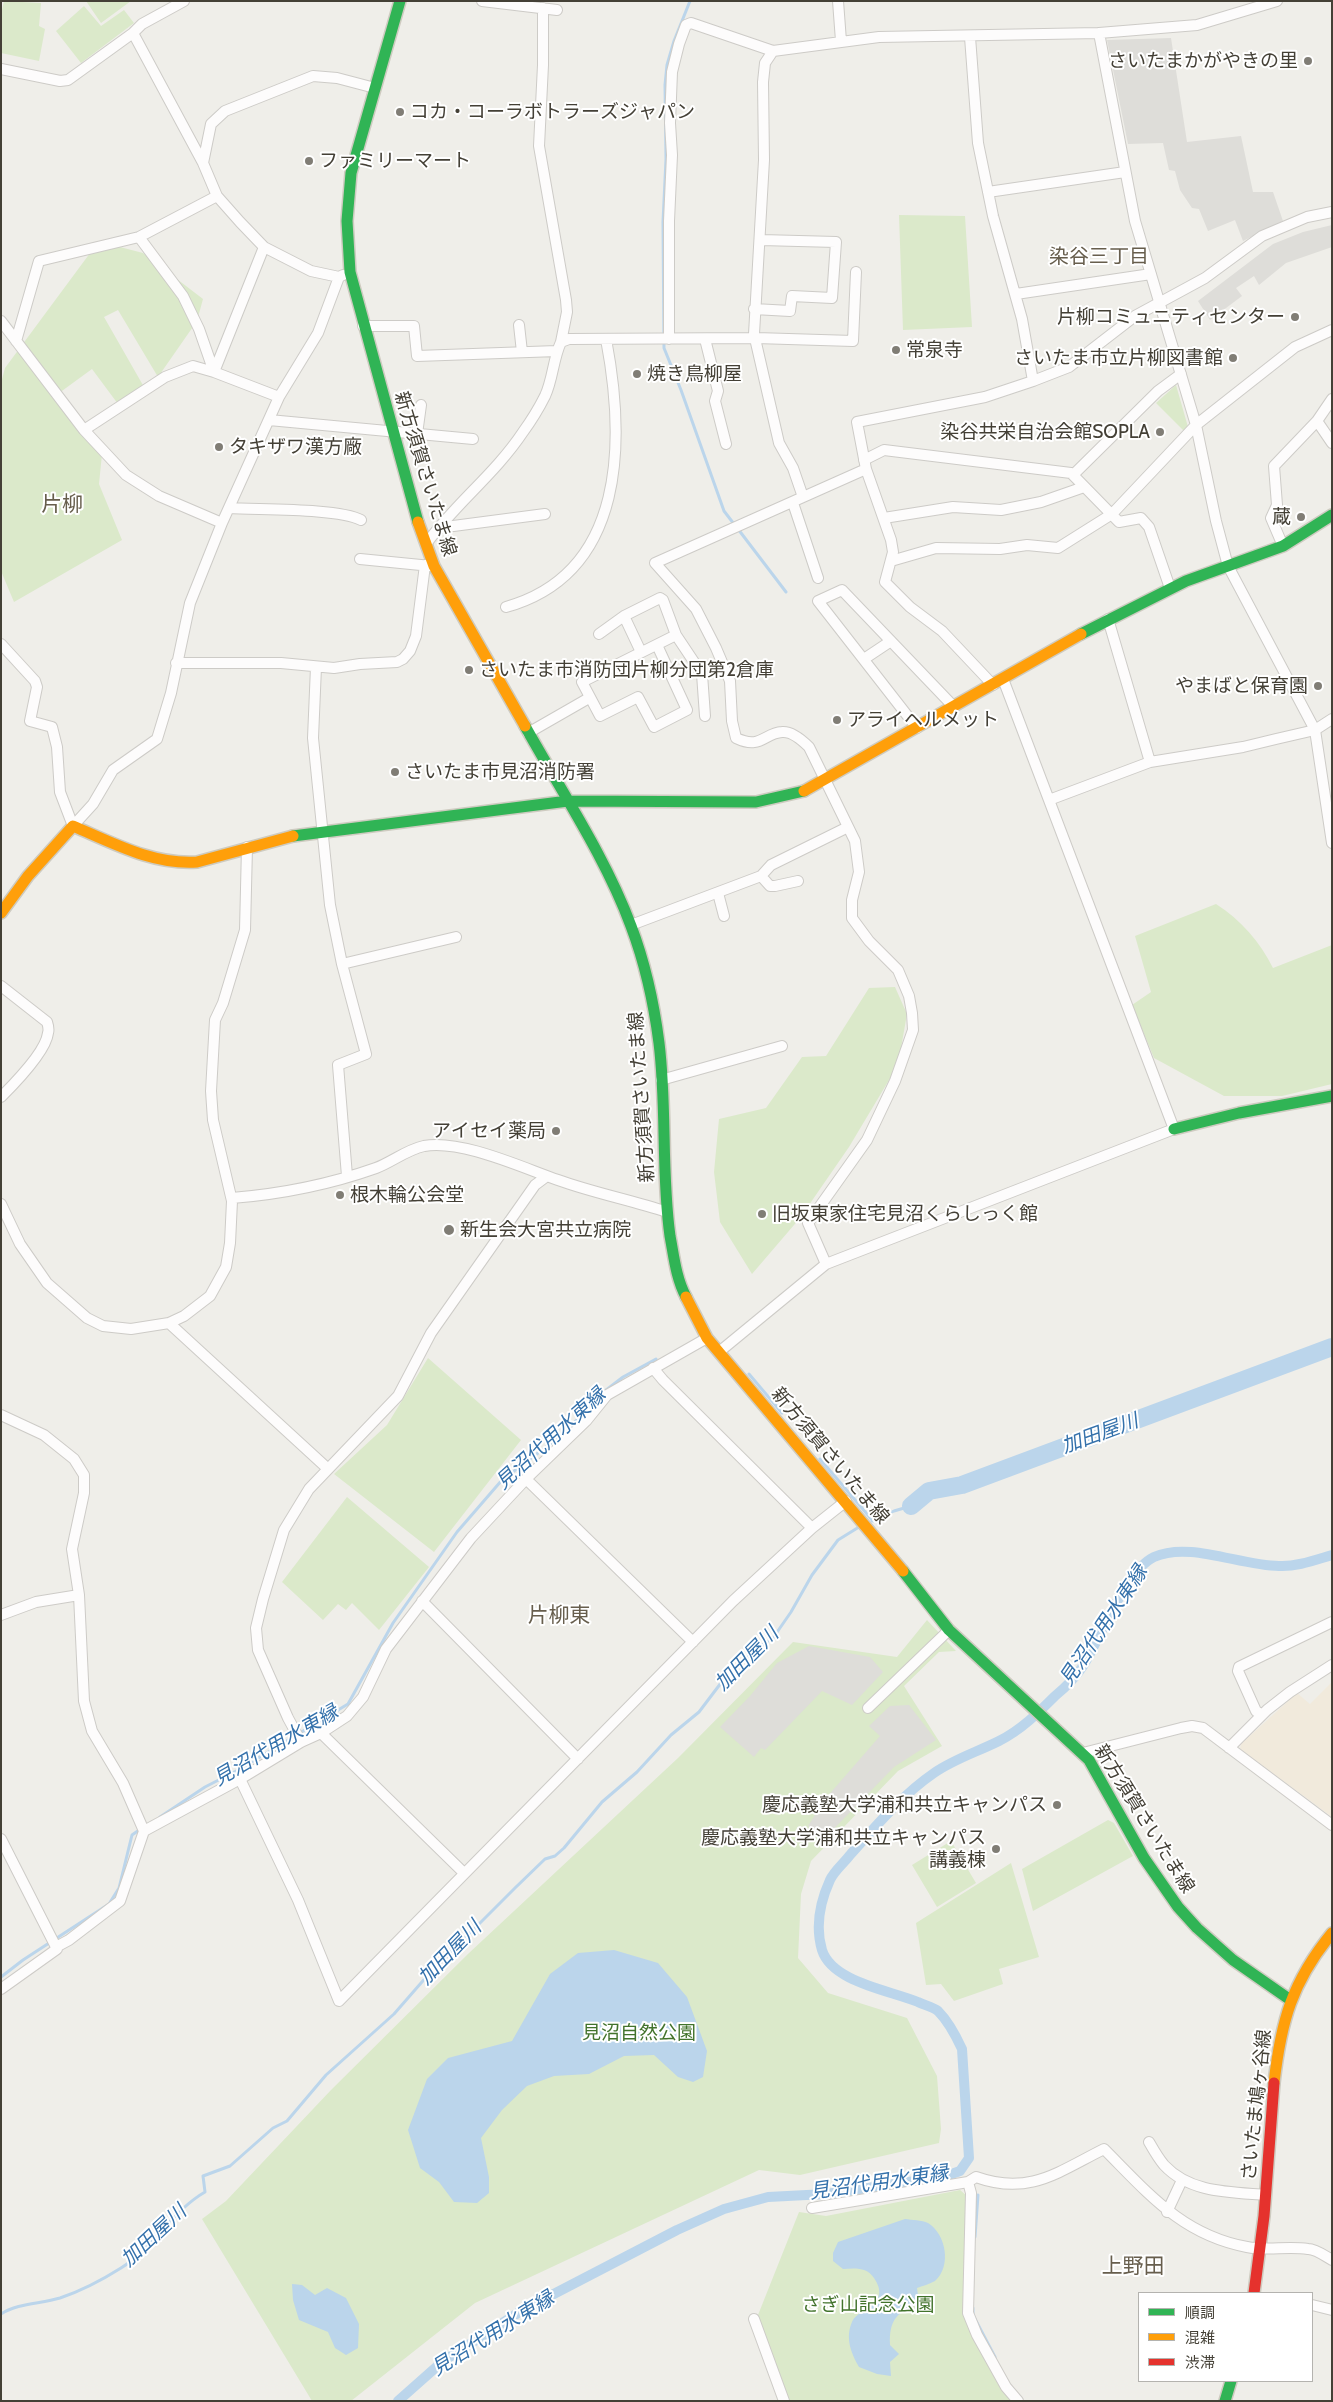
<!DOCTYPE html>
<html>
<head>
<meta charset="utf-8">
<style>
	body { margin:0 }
	#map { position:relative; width:1333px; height:2402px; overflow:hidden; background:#efeee9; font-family:Cabin,"Noto Sans JP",sans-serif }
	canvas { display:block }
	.frame { position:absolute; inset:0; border:2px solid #444036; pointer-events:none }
	.legend { position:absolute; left:1138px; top:2292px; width:175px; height:90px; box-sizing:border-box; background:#fff; border:1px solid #b4b3af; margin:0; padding:6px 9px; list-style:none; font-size:15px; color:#444036 }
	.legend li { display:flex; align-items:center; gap:10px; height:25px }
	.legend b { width:25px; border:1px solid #b4b3af }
</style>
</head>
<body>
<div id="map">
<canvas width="1333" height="2402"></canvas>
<div class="frame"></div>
<ul class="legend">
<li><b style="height:6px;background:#30b455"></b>順調</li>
<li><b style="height:6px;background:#ff9f0a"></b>混雑</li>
<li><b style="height:6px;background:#e5322d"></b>渋滞</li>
</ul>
</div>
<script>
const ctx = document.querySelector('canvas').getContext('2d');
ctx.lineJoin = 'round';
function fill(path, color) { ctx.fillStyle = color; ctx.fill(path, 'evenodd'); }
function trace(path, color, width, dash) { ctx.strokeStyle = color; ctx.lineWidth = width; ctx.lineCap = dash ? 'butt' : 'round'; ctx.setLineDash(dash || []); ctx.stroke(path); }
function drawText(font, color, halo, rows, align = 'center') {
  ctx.font = font + ' Cabin,"Noto Sans JP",sans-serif'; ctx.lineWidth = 4; ctx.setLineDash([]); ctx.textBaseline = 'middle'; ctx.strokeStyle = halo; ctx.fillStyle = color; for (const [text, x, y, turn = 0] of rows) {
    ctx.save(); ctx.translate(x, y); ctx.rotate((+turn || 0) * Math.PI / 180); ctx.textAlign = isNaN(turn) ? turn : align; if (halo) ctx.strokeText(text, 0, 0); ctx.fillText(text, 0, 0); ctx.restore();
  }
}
const commercial = new Path2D(`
	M1332,1682V1817L1240,1749L1241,1744L1297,1693L1310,1704Z`);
const green = new Path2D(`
	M4,1L41,3L39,26L45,29L39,61L1,53V14Z
	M86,1H131L101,23Z
	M84,6L101,26L124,10L134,23L81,63L56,31Z
	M899,215L965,216L972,327L903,330Z
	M96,245L116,246L143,253L203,299L197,321L158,377L118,310L104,317L144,387L118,404L92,369L55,396L102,454L99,484L122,540L14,602L1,571V383L5,368Z
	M1176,385L1188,427L1184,431L1156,403Z
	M1216,904C1241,920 1260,942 1273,968L1332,945V1084L1282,1096H1224L1154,1058L1132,1005L1151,992L1135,936Z
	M895,987L907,1014L898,1065L849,1147L800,1218L752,1274L720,1222L714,1172L719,1119L766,1108L802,1057L826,1056L869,988Z
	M428,1358L521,1440L434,1552L334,1474L387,1425Z
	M347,1497L429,1567L379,1630L352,1603L346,1610L338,1604L323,1620L282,1582Z
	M927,1620L956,1651L939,1652L904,1686L942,1746L898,1771L811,1861L801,1894L798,1958L828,1993L907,2018L937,2076L941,2129L939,2143L800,2175L759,2170L475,2303L351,2401H312L202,2219L226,2201L331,2090L469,1953L678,1758L793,1642L897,1657Z
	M1108,1820L1114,1823L1133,1856L1033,1911L1022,1869Z
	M951,1841L976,1883L937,1907L912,1865Z
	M1011,1863L1039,1957L999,1969L1003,1984L954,2001L941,1984L926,1985L916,1923Z
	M960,2190L967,2196L963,2284L966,2317L998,2384L1013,2401H787L758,2315L799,2212L826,2216Z`);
const parking = new Path2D(`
	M1171,38L1187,142L1241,136L1253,192H1273L1283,221L1243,241L1235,220L1208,231L1199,209L1192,208L1180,190L1175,171L1169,170L1163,143L1128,144L1107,40Z
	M1332,225V247L1286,263L1259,285L1254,276L1236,288L1242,296L1210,320L1198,301L1273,244L1303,232Z
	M809,1646L870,1657L883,1672L852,1705L822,1691L765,1750L761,1748L754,1757L720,1727L750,1696L777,1663Z
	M909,1705L936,1740L894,1767L823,1840L808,1826L826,1798L880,1736L869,1726L890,1706Z`);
const water = new Path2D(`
	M614,1950L658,1963L687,1997L707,2051L703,2077L693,2082L678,2077L654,2055L624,2056L589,2074L554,2076L527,2086L502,2110L481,2138L489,2177V2193L477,2203L454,2202L439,2182L420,2168L408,2130L427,2079L448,2058L512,2041L550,1974L578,1953Z
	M905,2219C912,2220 922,2220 928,2223C946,2234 952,2266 935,2281C930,2284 922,2286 917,2288L919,2303C897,2313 889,2319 890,2345L899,2354L890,2362L891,2376L877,2374L859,2367C851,2353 845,2338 852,2322C859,2307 892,2305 874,2278C867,2267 855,2268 843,2269L833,2261V2253L838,2242Z
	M292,2284L302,2285L315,2295L327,2288L346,2298L359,2324L358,2348L346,2355L335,2348L328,2332L299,2320L293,2300Z`);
const stream = new Path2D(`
	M690,1L674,41L667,65L665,85L666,159L663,222L664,348L681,390L724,511L734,524
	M738,529L786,592
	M749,1374L782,1413
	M820,1459L873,1521
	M872,1521L894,1511L911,1506
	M160,1817L205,1787L240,1769L348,1704L393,1623L457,1532L502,1480L566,1432L597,1397L623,1377L656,1359
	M1,1977L23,1960L109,1904L119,1888L132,1835L142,1828
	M975,2237L978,2195
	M973,2308V2315L995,2357
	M1,2314C18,2303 40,2304 60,2298C81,2291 102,2280 121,2268C154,2247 172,2211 205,2192L203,2176L230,2166L273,2128L287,2121L326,2075L394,2014L428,1975L515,1888L545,1859L555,1856L564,1848L602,1802L637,1772L671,1735L699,1712L727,1675L755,1650L773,1638L791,1612L812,1575L838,1540L859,1527`);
const canal = new Path2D(`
	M398,2401L442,2362L521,2311L677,2230L724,2209L768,2197L826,2194L943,2177L960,2171L969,2158L962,2049C956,2036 949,2022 938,2011C933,2007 924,2005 918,2002C889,1990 832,1982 822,1950C815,1926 820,1902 830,1880C834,1871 844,1863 850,1855C876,1826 902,1795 934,1773C954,1759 977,1752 999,1741C1021,1730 1038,1713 1055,1696C1066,1687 1075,1678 1083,1666C1100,1639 1126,1570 1154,1557C1190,1541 1240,1566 1279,1566C1296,1567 1315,1560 1332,1555`);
const river = new Path2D(`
	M911,1506L929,1491L962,1485L1332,1347`);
const street = new Path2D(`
	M482,1L557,10
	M838,1L841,41
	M543,8V65L539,146L566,300L567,312L561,342
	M133,33L203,163L217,196L240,222L264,247L311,271L339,277L343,275
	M1099,33L1135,221L1196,425L1216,521L1228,566L1315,730L1332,843
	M970,37L978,143L993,216L1022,319L1033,381
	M773,51L765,63L763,82L764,160L754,334L779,443L793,468L803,497
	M1,69L60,81L68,80L133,33L142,24L184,1
	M203,163L211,124L225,111L313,76L337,78L375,88
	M988,192L1125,172
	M139,237L183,296L199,329L214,372L279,397
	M1016,294L1151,274
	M754,309L790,311L792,296L832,298L836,242L761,240
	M1,321L84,430L126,475L159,496L222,523
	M519,325L522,352
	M363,326H414L417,356L557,351
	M669,339V221L672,155L670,123L672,72L679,44L686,25L691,23L773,51L879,37L1099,33L1197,25L1277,1
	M705,339L718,391L715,401L726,444
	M16,341L39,261L139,237L217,196
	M269,420L473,439
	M1317,421L1332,443
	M84,430L165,377L193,366L214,372L264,247
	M417,434L421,405
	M864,460L884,450L1071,473L1119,522L1141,518L1149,527L1170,588
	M1073,475L1158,391L1181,374
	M793,503L818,578
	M229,508C259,510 338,508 361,520
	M884,518L953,507L1001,510L1041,502L1084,487
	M438,528L545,514
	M426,544C455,504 495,474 523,432C531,421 539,408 545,396C553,379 553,359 561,342L569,339L756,338L853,341L856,272
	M1283,546L1271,518L1277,505L1274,466L1317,421L1332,399
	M360,559L431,566
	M891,561L936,548L1000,549L1027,545L1058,548L1112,514L1196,425L1295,347L1332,330
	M506,607C627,573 625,439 606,339
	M624,616L641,652
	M1108,619L1150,762
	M599,634L624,616L660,598L663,600L676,635L702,674L705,716
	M1,644L35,681L37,687L30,721L52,727L57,747L60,792L73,826L93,804L113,770L157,739L171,693L190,603L222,523L279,397L318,333L339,277
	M657,645L687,710L654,727L638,697L600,716L582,682L676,635
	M864,659L891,641
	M176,663H281L334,668L360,664L397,662L403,659L410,651L416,636L425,565
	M316,667L313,738L330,905L342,964L366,1054L338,1065L347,1176
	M993,685L942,631L910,607L885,582L893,552L891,540L866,469L857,422L985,397L1033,381L1069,367L1135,316L1205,278L1262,236L1307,217L1332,212
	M917,728L818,601L842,590L954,707
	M528,733L589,698
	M1049,800L1150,762L1243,747L1276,739L1315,730L1332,719
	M761,876L771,865L848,827
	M718,893L724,916
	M631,925L761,876L770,886H775L798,881
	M342,964L456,937
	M1,986L47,1022C48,1025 49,1030 48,1033C46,1051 14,1084 1,1097
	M661,1080L782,1046
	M232,1198C282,1194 328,1185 376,1168C392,1162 406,1150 424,1146C461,1139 523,1168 558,1180C594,1193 631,1200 667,1212
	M1,1204L20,1244L47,1283L87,1318L103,1326L131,1329L169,1323L184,1316L210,1296L226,1267L230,1243L232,1201L213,1120L211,1091L215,1020L223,1003L245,930L247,847
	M826,1264L808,1223L867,1140L895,1081L913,1030L912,1013L909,996L898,970L869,941L852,918V900L859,872L855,841L809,747C802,740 792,731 782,732C764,733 761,750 736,738L732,721L730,681L716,648L696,609L655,563L866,469
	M169,1323L327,1468
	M719,1352L826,1264L1174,1129L1003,679
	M653,1368L663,1380L812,1528L846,1501
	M1,1415L44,1435L74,1459L84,1475V1493L72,1549L79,1595L84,1701L92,1731L123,1783L144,1831L120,1901L69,1940L56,1947L1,1839
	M526,1479L693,1642
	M422,1601L578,1759
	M1,1615L36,1602L79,1595
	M868,1708L949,1630
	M1262,1715L1256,1711L1238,1671L1239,1667L1332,1622
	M321,1733L464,1873
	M301,1742L288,1718L258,1650L256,1628L263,1599L284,1530L309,1489L398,1396L431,1333L535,1185L547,1176
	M1229,1748L1267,1710L1290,1692L1332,1665
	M1083,1753L1181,1728L1192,1726L1203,1728L1332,1825
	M240,1779L298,1900L339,2001L733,1601L812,1528
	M144,1831L240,1779L301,1742L321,1733L347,1716L363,1697L386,1649L471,1538L526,1479L586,1421L607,1395L707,1338
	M1,1989L57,1949
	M1149,2142C1153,2149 1158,2158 1164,2165C1190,2193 1229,2192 1266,2195
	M968,2182L976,2177C1029,2196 1058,2172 1104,2149C1148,2193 1182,2235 1247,2247C1267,2251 1287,2246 1308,2249C1316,2249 1325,2256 1332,2260
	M812,2208L968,2182L971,2193L968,2313L977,2335L1006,2387L1018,2401
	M1167,2212L1182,2180
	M1312,2305L1332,2310
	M754,2319L784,2401`);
const fast = new Path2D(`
	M400,1L351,173L347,221L350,272L418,522
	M1081,634L1186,581L1283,546L1332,515
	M525,726C561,791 605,856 631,926C645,963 654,1004 659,1043C667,1107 661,1172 670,1236C674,1257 676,1278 686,1297
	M293,836L568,801L756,802L804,791
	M1174,1129L1239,1113L1332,1096
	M903,1571L949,1630L1089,1760L1144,1858L1178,1907L1197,1928L1233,1960L1289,1999
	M1225,2401L1231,2381`);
const slow = new Path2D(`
	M418,522L434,566L525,726
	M804,791L1081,634
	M1,913L28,876L73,826C113,843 153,865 197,862L293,836
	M686,1297L707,1338L903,1571
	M1274,2083C1281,2021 1292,1982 1332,1933`);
const jam = new Path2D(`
	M1254,2293L1264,2216L1274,2083`);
const markers = [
	[1308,61,5,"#807d75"],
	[400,112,5,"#807d75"],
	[309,161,5,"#807d75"],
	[1295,317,5,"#807d75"],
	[896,350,5,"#807d75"],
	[1233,358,5,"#807d75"],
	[637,374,5,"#807d75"],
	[1160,432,5,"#807d75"],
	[219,447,5,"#807d75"],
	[1301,517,5,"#807d75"],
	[469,670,5,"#807d75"],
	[1318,686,5,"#807d75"],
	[837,720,5,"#807d75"],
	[395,772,5,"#807d75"],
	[556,1131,5,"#807d75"],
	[340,1195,5,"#807d75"],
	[762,1214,5,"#807d75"],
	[449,1230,6,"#807d75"],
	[1057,1805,5,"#807d75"],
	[996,1849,5,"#807d75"]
];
const poiNames = [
	["さいたまかがやきの里",1298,61,"right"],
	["コカ・コーラボトラーズジャパン",410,112],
	["ファミリーマート",319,161],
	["片柳コミュニティセンター",1285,317,"right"],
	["常泉寺",906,350],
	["さいたま市立片柳図書館",1223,358,"right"],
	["焼き鳥柳屋",647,374],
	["染谷共栄自治会館SOPLA",1150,432,"right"],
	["タキザワ漢方廠",229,447],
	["蔵",1291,517,"right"],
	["さいたま市消防団片柳分団第2倉庫",479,670],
	["やまばと保育園",1308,686,"right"],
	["アライヘルメット",847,720],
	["さいたま市見沼消防署",405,772],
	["アイセイ薬局",546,1131,"right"],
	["根木輪公会堂",350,1195],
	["旧坂東家住宅見沼くらしっく館",772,1214],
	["新生会大宮共立病院",460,1230],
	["慶応義塾大学浦和共立キャンパス",1047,1805,"right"],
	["慶応義塾大学浦和共立キャンパス",986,1838,"right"],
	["講義棟",986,1860,"right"]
];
const streetNames = [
	["新方須賀さいたま線",425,474,73],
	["新方須賀さいたま線",642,1097,-94],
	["新方須賀さいたま線",830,1456,50],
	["新方須賀さいたま線",1144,1819,58],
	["さいたま鳩ヶ谷線",1257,2105,-84]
];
const parkNames = [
	["見沼自然公園",639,2033],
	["さぎ山記念公園",868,2305]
];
const neighbourhoodNames = [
	["染谷三丁目",1099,257]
];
const waterNames = [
	["加田屋川",1100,1434,-20],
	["見沼代用水東縁",551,1439,-42],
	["見沼代用水東縁",1104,1626,-56],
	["加田屋川",747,1659,-45],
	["見沼代用水東縁",276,1746,-30],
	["加田屋川",450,1953,-46],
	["見沼代用水東縁",879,2183,-8],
	["加田屋川",154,2236,-43],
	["見沼代用水東縁",493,2334,-32]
];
const quarterNames = [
	["片柳",62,505],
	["片柳東",559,1616],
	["上野田",1133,2267]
];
fill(commercial, '#f1eadc');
fill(green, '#dbe9ca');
fill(parking, '#deddd9');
fill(water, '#bbd5eb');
trace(stream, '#bbd5eb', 3);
trace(canal, '#bbd5eb', 10);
trace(river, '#bbd5eb', 18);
trace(street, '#cdcbc7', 12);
trace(fast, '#cecbc0', 14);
trace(slow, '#cecbc0', 14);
trace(jam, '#cecbc0', 14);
trace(street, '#fdfcfc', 10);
trace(fast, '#30b455', 11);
trace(slow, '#ff9f0a', 11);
trace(jam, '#e5322d', 11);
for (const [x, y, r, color] of markers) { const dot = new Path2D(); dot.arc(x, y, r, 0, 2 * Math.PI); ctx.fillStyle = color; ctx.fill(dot); trace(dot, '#fff', 2); }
drawText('19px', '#444036', '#fff', poiNames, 'left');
drawText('19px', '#444036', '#fff', streetNames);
drawText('19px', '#42732c', '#fff', parkNames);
drawText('20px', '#675e4d', '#fff', neighbourhoodNames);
drawText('italic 20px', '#3471ab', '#fff', waterNames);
drawText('21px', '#675e4d', '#fff', quarterNames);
</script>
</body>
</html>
